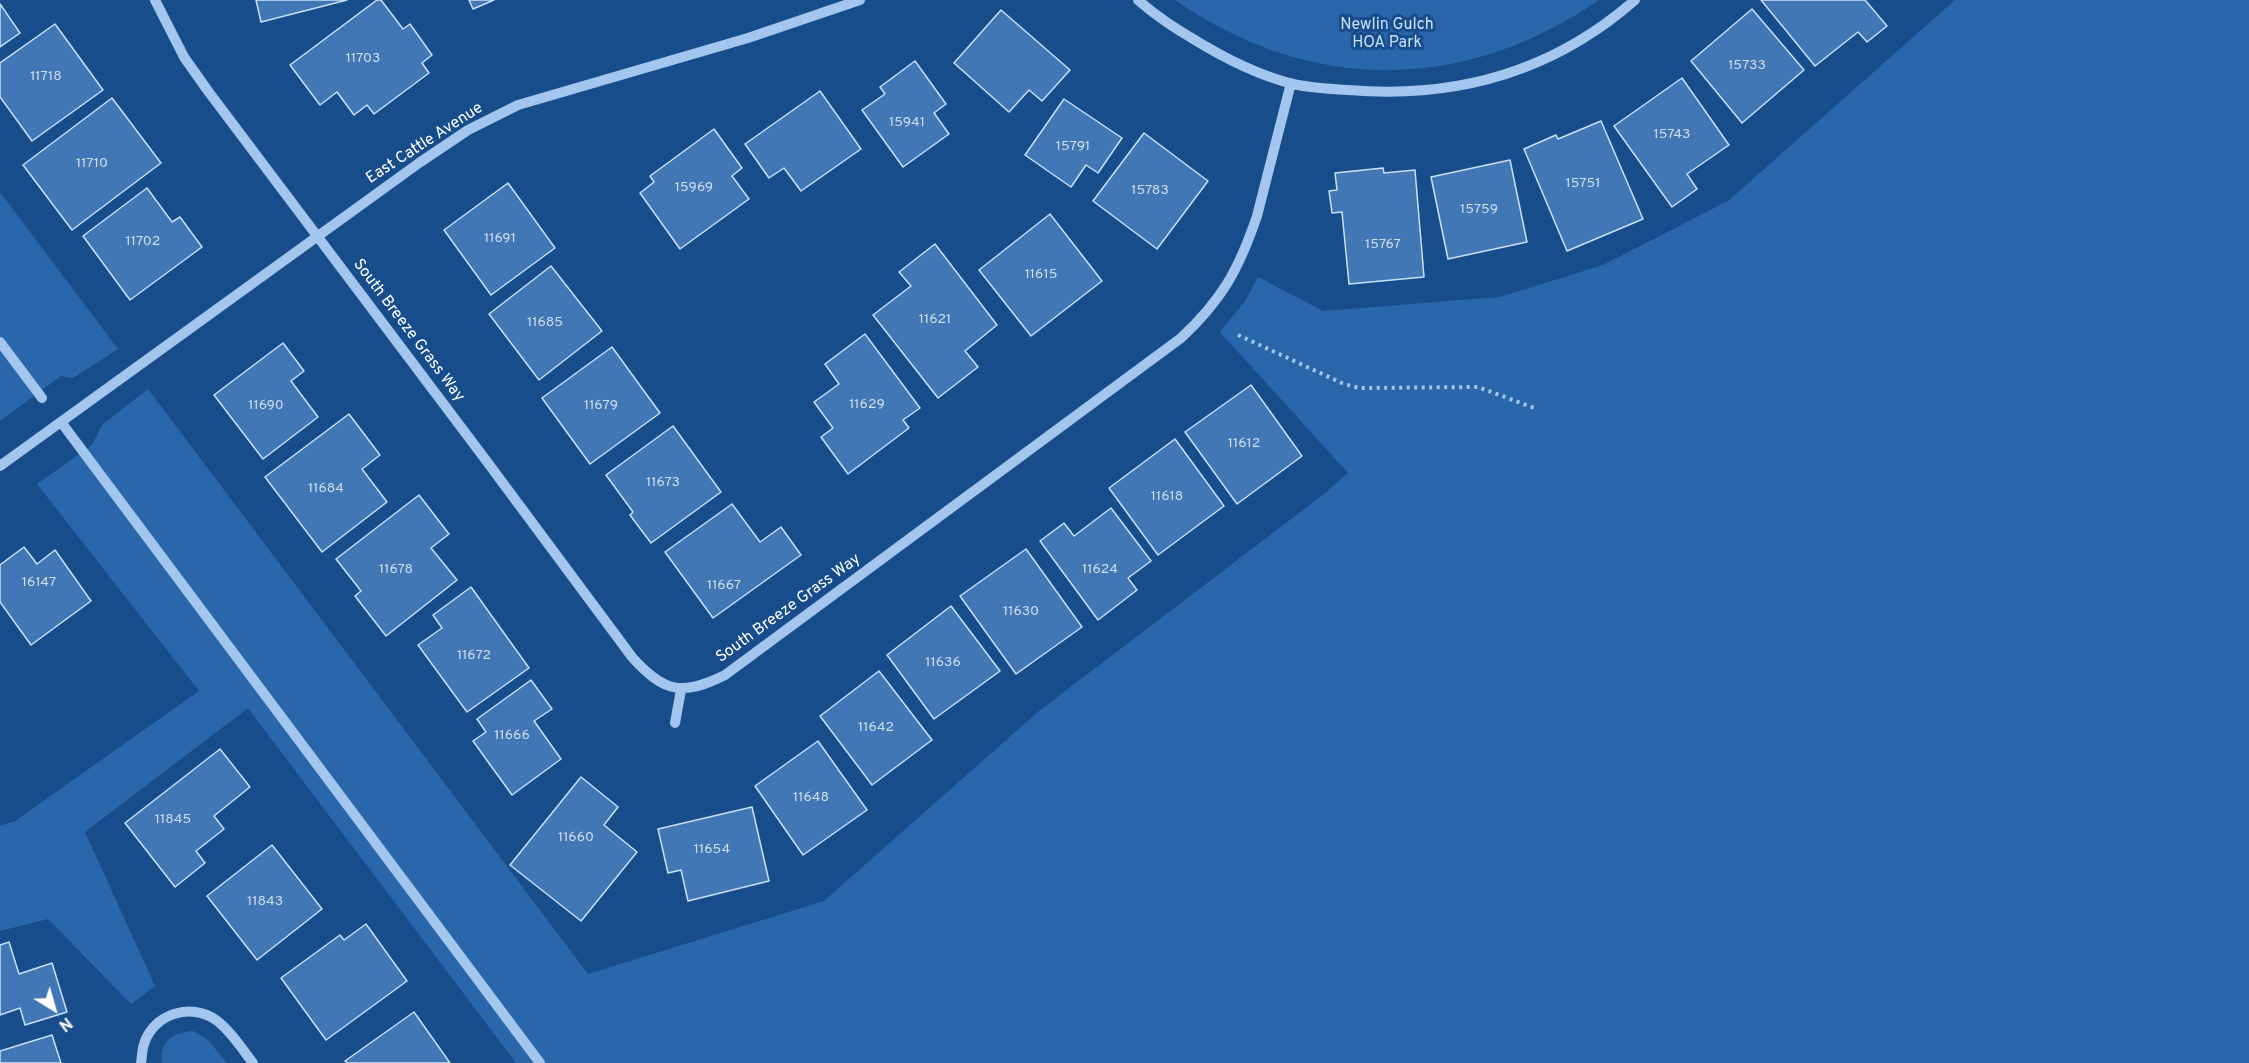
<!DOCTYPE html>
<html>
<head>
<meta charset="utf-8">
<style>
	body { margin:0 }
	#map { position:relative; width:2249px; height:1063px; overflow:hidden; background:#184d8c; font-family:Overpass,sans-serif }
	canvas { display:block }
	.north { position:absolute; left:24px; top:979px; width:60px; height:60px; -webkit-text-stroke:4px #184d8c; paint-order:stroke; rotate:143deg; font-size:16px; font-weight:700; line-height:24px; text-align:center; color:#fff }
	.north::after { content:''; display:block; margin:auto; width:21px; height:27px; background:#fff; clip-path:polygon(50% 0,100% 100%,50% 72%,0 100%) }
</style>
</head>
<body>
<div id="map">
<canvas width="2249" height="1063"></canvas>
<div class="north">N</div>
</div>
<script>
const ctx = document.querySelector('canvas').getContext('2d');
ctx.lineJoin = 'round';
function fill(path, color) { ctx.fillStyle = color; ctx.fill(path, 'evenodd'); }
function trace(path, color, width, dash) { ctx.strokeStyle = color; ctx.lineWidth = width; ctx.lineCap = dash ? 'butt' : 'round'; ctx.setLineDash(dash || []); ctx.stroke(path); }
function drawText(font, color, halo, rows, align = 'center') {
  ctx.font = font + ' Overpass,sans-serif'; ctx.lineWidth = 6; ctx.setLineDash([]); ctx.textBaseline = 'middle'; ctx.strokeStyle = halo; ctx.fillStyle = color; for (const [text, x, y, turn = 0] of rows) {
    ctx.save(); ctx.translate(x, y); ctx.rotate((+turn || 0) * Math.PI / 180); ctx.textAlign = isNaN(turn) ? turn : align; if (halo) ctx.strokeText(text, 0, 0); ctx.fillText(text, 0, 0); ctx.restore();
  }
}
const green = new Path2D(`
	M1175,0H1599C1463,93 1311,94 1175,0Z
	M1955,0H2249V1063H516L248,708L85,832L155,986L131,1004L48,919L0,931V826L15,821L199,691L37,484L92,445L102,425L148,389L588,974L824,901L1039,711L1324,494L1348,473L1220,332L1245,301L1258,277L1323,311L1500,297L1603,265L1728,201Z
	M0,192L118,349L73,378L61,376L0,421Z
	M193,1031L207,1039L227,1063H162C159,1041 173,1032 193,1031Z`);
const building = new Path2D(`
	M256,0H347L261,22Z
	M377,0H381L403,29L410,24L432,55L422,63L429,73L374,114L367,105L354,115L337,92L320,105L290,65Z
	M469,0H494L473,9Z
	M1761,0H1865L1887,26L1867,42L1858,32L1815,66Z
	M0,4L20,33L0,47Z
	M1752,9L1804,70L1742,123L1691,61Z
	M1001,10L1070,70L1042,101L1029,90L1009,112L954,63Z
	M55,24L103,90L32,141L0,97V63Z
	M915,61L946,104L934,113L949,134L903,167L862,110L885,94L880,87Z
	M1682,78L1729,145L1687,174L1697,189L1672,207L1614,126Z
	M820,91L861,149L801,191L784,168L769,178L745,144Z
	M112,98L161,163L72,230L23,165Z
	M1064,99L1122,138L1098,173L1086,165L1071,187L1025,155Z
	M1601,121L1643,219L1567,251L1524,149L1556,135L1558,139Z
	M714,129L742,168L732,176L749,199L680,249L640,193L654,182L650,176Z
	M1144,133L1208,181L1157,249L1093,201Z
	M1510,160L1527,242L1448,259L1431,177Z
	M1383,168L1384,173L1415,170L1424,277L1349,284L1342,212L1332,213L1329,191L1337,190L1335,173Z
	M508,183L555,248L491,295L444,230Z
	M147,188L172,222L180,217L202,247L130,300L83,236Z
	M1050,214L1102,281L1031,336L979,270Z
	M935,244L997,325L965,351L978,367L938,398L873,315L911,286L899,272Z
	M551,266L602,331L539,380L489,314Z
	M865,334L920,408L903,420L909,428L848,474L821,437L833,428L814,402L839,384L825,364Z
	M283,343L304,371L291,381L318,417L263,459L214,395Z
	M612,347L660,413L590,464L542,398Z
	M1251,385L1302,456L1237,504L1185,432Z
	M349,414L380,455L362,469L387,502L322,552L265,477Z
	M673,426L721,492L651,543L630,515L633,512L606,475Z
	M1175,439L1224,506L1158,555L1109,488Z
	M419,495L449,534L431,548L457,580L386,636L355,596L361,591L336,559Z
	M732,504L760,542L781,527L801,555L713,618L665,552Z
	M1111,508L1151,561L1128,578L1137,590L1098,620L1040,541L1064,523L1074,536Z
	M24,547L37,564L55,550L91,601L31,645L0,602V565Z
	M1026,549L1082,627L1016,674L960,596Z
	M471,587L529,668L467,712L418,645L442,628L433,615Z
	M951,606L1000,671L934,719L887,655Z
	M879,671L932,740L872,785L820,716Z
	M531,680L552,709L534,721L561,759L512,795L473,741L486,732L477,719Z
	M818,741L867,810L803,855L755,786Z
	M220,749L250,787L214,816L224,829L196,851L205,863L175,887L125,823Z
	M581,777L618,807L604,825L637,852L581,921L510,865Z
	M752,807L769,881L688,901L681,870L668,873L658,829Z
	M272,845L322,909L257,960L207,896Z
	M366,924L407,981L326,1040L281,978L340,935L344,940Z
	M9,942L19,974L52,963L67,1012L25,1025L20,1008L0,1015V945Z
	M414,1012L450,1063H347L345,1061Z
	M52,1035L61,1063H0V1051Z`);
const path = new Path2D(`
	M1238,335L1344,384L1359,388L1478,387L1537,409`);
const minor = new Path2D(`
	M155,0L184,57L208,91L485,459L632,657C664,693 683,696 725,675L1181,338C1222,300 1239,269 1257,216L1291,83
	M1138,0C1154,14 1171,26 1190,37C1222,57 1257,75 1293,84C1311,88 1329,89 1348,90C1455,99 1553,72 1635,0
	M0,342L42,398
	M61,422L540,1063
	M0,466L419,163L468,130L518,105L748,38L860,0
	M675,723L681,690
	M141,1063C142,1057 142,1050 144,1044C153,1014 191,1002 216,1020C231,1031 242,1049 253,1063`);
const numberNames = [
	["11703",363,59],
	["15733",1747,66],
	["11718",46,77],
	["15941",907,123],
	["15743",1672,135],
	["15791",1073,147],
	["11710",92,164],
	["15751",1583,184],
	["15969",694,188],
	["15783",1150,191],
	["15759",1479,210],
	["11691",500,239],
	["11702",143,242],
	["15767",1383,245],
	["11615",1041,275],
	["11621",935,320],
	["11685",545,323],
	["11629",867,405],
	["11690",266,406],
	["11679",601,406],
	["11612",1244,444],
	["11673",663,483],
	["11684",326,489],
	["11618",1167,497],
	["11678",396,570],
	["11624",1100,570],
	["16147",39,583],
	["11667",724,586],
	["11630",1021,612],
	["11672",474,656],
	["11636",943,663],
	["11642",876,728],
	["11666",512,736],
	["11648",811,798],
	["11845",173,820],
	["11660",576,838],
	["11654",712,850],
	["11843",265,902]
];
const parkNames = [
	["Newlin Gulch",1387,26],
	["HOA Park",1387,44]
];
const streetNames = [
	["East Cattle Avenue",425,144,-33],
	["South Breeze Grass Way",408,331,53],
	["South Breeze Grass Way",789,609,-36]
];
fill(green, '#2a67aa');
fill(building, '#4077b4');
trace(building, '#c8e0fa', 1.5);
trace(path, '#a2c6ee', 4, [3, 4.5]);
trace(minor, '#a2c6ee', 10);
drawText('14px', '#cfddec', null, numberNames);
drawText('16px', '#c8e0fa', '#184d8c', parkNames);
drawText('16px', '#fff', '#184d8c', streetNames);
</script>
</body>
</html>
